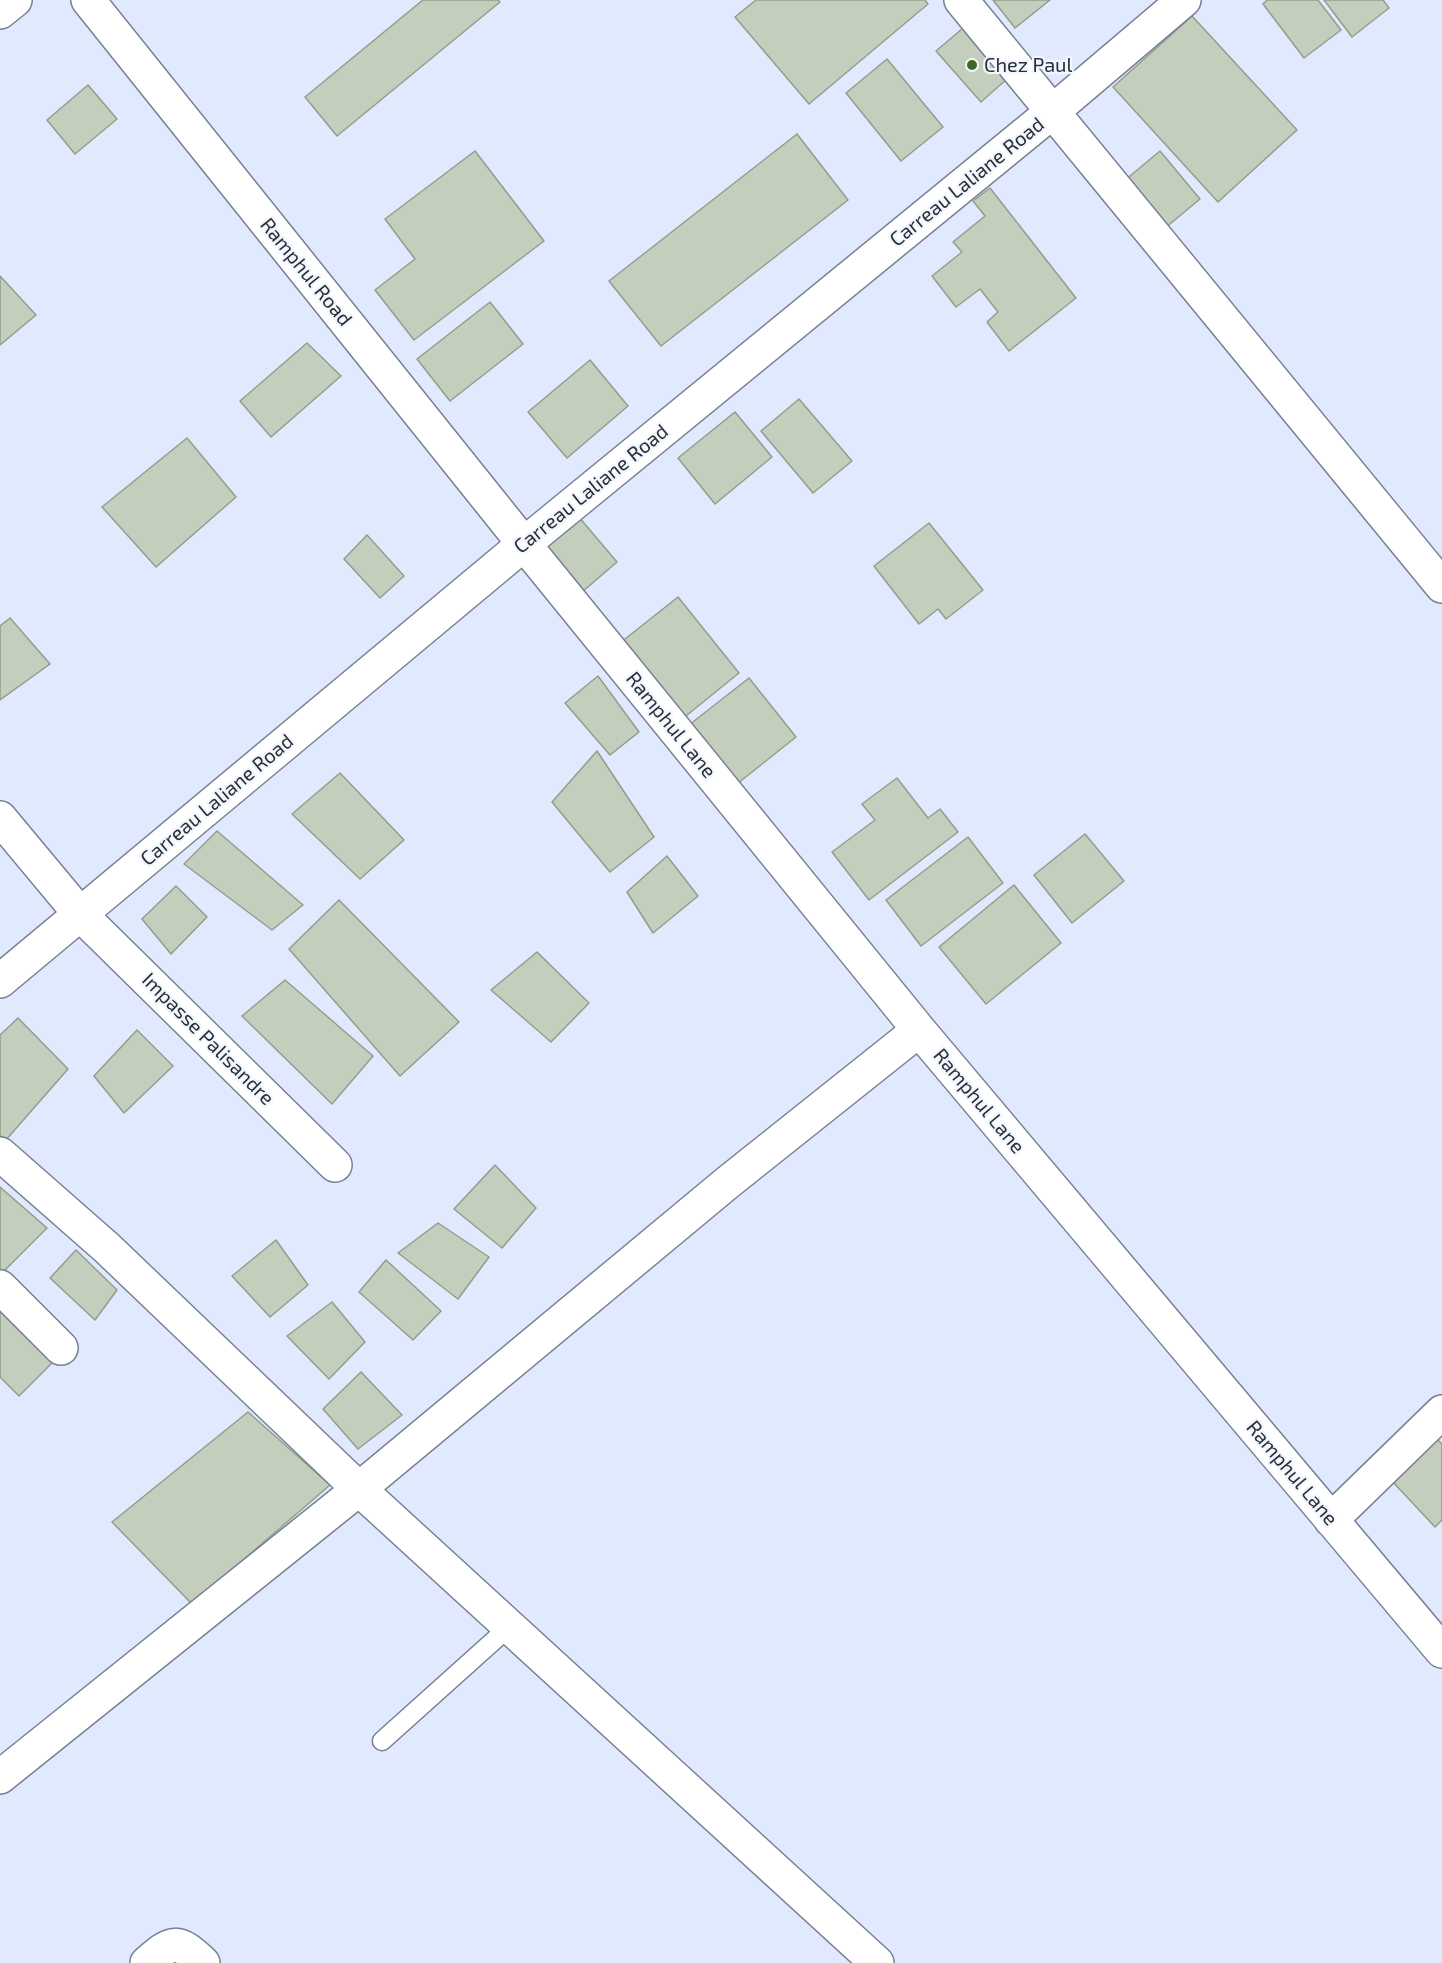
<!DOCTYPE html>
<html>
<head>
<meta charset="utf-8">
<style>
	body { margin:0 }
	canvas { display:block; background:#e0e9fd }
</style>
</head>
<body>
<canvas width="1442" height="1963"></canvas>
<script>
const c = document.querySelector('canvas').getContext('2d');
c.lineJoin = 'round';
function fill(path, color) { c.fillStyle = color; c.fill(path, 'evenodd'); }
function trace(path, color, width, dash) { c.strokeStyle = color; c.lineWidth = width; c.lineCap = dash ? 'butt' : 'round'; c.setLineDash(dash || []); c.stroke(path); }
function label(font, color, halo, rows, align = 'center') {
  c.font = font + ' "Exo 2",sans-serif'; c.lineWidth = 4.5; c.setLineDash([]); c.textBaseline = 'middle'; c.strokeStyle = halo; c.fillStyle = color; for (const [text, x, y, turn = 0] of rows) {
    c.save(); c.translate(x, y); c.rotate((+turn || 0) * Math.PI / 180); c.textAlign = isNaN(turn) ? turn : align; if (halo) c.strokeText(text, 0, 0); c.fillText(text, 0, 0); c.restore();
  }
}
const building = new Path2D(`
	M 423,0 L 498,0 L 500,2 L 337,136 L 305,97 Z
	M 756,0 L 925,0 L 928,4 L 809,104 L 735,17 Z
	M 993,0 L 1050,0 L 1015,28 Z
	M 1267,0 L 1318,0 L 1341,30 L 1304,58 L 1263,4 Z
	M 1324,0 L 1383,0 L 1389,8 L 1352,37 Z
	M 1192,16 L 1297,130 L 1218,202 L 1113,87 Z
	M 963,28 L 1008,78 L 981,102 L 936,51 Z
	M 887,59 L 943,127 L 901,161 L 846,93 Z
	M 88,85 L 117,119 L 75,154 L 47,120 Z
	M 797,134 L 848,200 L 661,346 L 609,281 Z
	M 475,151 L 544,241 L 414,340 L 375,290 L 415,259 L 385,219 Z
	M 1160,151 L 1200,199 L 1164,229 L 1124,181 Z
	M 990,188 L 1076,298 L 1009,351 L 987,322 L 998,312 L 980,289 L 956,307 L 932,276 L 962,252 L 953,242 L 985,216 L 973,201 Z
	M 0,276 L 36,315 L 0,345 Z
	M 490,302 L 523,344 L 450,401 L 417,359 Z
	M 307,343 L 341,376 L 271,437 L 240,401 Z
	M 590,360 L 628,406 L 567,458 L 528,412 Z
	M 799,399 L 852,461 L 813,493 L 761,431 Z
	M 735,412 L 772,457 L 715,504 L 678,458 Z
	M 187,438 L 236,497 L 156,567 L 102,507 Z
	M 578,516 L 617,562 L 582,592 L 542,546 Z
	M 929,523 L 983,590 L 946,619 L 938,609 L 919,624 L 874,566 Z
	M 367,535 L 404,576 L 380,598 L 344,559 Z
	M 678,597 L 739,673 L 681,720 L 620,643 Z
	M 10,618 L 50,664 L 0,700 L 0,626 Z
	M 598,676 L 639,732 L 610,755 L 565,703 Z
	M 749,678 L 796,737 L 737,784 L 689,725 Z
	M 597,751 L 654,837 L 610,872 L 552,802 Z
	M 340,773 L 404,840 L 360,879 L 292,814 Z
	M 897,778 L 928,818 L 940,809 L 958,832 L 869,900 L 832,852 L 875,820 L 862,804 Z
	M 217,831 L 303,905 L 272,930 L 184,864 Z
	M 1085,834 L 1124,881 L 1072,923 L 1034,875 Z
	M 968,837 L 1003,883 L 921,946 L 886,900 Z
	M 667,856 L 698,896 L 653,933 L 627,892 Z
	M 1014,885 L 1061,943 L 986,1004 L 939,947 Z
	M 176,886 L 207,917 L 171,954 L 142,919 Z
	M 339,900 L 459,1022 L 400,1076 L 289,949 Z
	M 537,952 L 589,1003 L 551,1042 L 491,990 Z
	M 285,980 L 373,1056 L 332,1104 L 242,1016 Z
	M 18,1018 L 68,1069 L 5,1141 L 0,1135 L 0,1035 Z
	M 137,1030 L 173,1066 L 124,1113 L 94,1076 Z
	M 495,1165 L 536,1208 L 502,1248 L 454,1209 Z
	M 0,1187 L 47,1228 L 2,1273 L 0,1271 Z
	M 438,1223 L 489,1257 L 458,1299 L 398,1253 Z
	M 276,1240 L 308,1285 L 270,1317 L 232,1276 Z
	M 76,1250 L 117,1290 L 95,1320 L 50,1278 Z
	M 386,1260 L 441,1311 L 413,1340 L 359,1292 Z
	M 332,1302 L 365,1342 L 329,1379 L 287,1336 Z
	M 0,1310 L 54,1361 L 19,1396 L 0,1377 Z
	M 361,1372 L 402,1415 L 358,1449 L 323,1409 Z
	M 248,1412 L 330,1485 L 192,1604 L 112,1522 Z
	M 1435,1437 L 1442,1444 L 1442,1520 L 1435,1527 L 1391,1480 Z`);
const lane = new Path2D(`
	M 382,1741 L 509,1627`);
const street = new Path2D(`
	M 88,0 L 524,544 L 919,1030 L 1442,1651
	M 961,0 L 1442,586
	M 0,12 L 15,0
	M 0,818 L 80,914 L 335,1165
	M 0,981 L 524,544 L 1052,112 L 1184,0
	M 0,1154 L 107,1248 L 359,1489 L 877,1963
	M 0,1287 L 61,1348
	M 1331,1520 L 1442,1412
	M 0,1777 L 359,1489 L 727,1183 L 919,1030
	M 147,1963 C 173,1940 177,1939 203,1963`);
const markers = [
	[972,65,6,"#406823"]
];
const poiNames = [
	["Chez Paul",984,65]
];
const streetNames = [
	["Carreau Laliane Road",967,182,-39],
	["Ramphul Road",306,272,51],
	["Carreau Laliane Road",591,489,-39],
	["Ramphul Lane",671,725,51],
	["Carreau Laliane Road",217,800,-40],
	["Impasse Palisandre",208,1039,45],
	["Ramphul Lane",979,1101,50],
	["Ramphul Lane",1292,1473,50]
];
fill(building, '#c3cfbc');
trace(building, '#929e8c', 1.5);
trace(lane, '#788092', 21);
trace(street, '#788092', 36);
trace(lane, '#fff', 18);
trace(street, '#fff', 33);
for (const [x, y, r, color] of markers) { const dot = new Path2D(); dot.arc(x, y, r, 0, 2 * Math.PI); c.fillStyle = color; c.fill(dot); trace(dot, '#f2f6fe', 2); }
label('20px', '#2b2f36', '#f2f6fe', poiNames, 'left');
label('20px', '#2b2f36', '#f2f6fe', streetNames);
</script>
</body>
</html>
